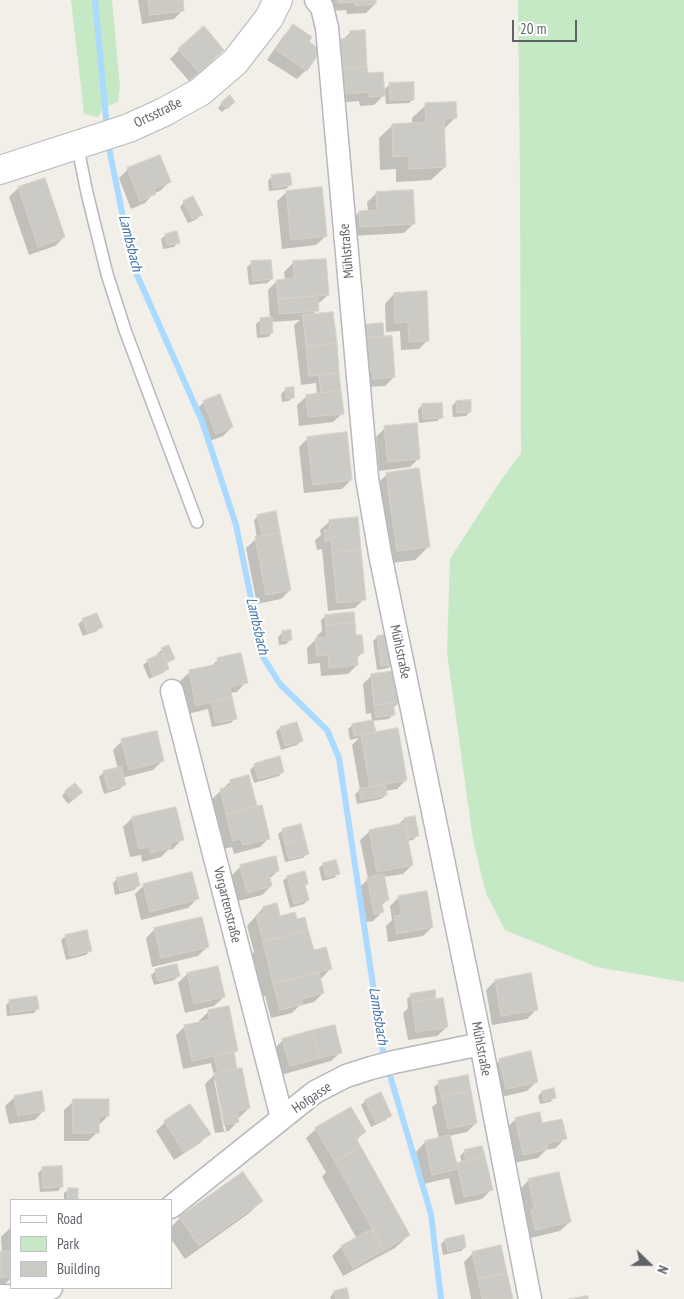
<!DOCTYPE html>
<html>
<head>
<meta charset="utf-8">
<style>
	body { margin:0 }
	#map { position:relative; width:684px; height:1299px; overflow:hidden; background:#f1efe8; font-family:"PT Sans Narrow",sans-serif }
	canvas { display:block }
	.legend { position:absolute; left:10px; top:1199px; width:162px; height:90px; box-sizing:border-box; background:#fff; border:1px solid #bfc1c3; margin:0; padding:6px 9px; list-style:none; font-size:15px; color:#5f6368 }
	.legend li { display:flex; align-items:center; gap:10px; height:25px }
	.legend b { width:25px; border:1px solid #bfc1c3 }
	.north { position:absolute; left:624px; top:1239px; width:50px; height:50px; -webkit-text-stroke:4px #fff; paint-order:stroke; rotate:112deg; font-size:14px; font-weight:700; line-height:20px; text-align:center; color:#5f6368 }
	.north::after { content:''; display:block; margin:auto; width:18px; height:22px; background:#5f6368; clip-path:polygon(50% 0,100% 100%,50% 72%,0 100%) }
	.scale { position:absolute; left:512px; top:20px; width:65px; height:22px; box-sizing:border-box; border:2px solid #5f6368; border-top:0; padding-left:6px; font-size:15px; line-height:18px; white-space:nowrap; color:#5f6368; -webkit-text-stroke:4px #fff; paint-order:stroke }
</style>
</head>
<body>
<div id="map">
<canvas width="684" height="1299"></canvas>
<ul class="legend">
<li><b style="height:6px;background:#fff"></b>Road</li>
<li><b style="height:14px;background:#c5e8c5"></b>Park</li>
<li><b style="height:14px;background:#cccac5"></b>Building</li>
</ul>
<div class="north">N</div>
<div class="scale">20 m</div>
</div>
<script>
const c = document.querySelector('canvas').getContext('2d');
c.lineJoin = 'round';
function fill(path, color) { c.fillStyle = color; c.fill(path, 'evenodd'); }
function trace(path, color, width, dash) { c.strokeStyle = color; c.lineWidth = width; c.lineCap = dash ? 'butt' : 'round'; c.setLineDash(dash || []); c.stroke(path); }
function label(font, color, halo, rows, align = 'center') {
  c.font = font + ' "PT Sans Narrow",sans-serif'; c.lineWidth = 4.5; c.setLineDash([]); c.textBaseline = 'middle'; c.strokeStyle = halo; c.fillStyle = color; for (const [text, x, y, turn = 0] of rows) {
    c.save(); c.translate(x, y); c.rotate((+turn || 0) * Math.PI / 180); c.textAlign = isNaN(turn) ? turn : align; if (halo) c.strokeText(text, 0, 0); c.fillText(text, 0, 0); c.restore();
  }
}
const green = new Path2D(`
	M 71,0 L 112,0 L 120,87 L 118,102 L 104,107 L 98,117 L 84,114 Z
	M 518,0 L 684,0 L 684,982 L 597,967 L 505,930 L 486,893 L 473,840 L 447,653 L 450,559 L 499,483 L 521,453 L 520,179 Z`);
const shadow = new Path2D(`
	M 138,0 L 181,0 L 183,10 L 174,19 L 142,24 Z
	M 329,0 L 375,0 L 375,4 L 366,13 L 347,14 L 346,10 L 329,11 Z
	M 293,26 L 307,42 L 306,70 L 297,79 L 267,60 L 284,35 Z
	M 350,33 L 367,75 L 383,91 L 390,84 L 413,99 L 409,103 L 386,104 L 385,94 L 374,105 L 360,106 L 359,101 L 336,103 L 332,49 Z
	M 179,50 L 214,59 L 189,81 L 170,59 Z
	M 222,103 L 229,106 L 222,112 L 218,108 Z
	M 426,105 L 455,118 L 443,130 L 445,167 L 431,180 L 396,182 L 396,169 L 380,170 L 379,138 L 393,125 L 412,124 L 412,118 Z
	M 128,169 L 169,182 L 160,191 L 154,193 L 145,203 L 131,209 L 119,178 Z
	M 272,176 L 290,185 L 286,189 L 269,191 L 268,181 Z
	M 45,179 L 64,237 L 55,246 L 29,255 L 9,197 L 18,188 Z
	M 287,192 L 326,236 L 316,245 L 282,249 L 277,201 Z
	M 377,193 L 413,224 L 404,233 L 351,236 L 350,221 L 359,212 L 368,211 L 367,202 Z
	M 184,202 L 201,214 L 197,219 L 188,223 L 180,207 Z
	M 166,235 L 178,242 L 174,247 L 163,249 L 161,239 Z
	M 252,263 L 272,279 L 267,283 L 249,285 L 247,267 Z
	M 293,263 L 328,295 L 318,304 L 317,310 L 312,315 L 332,313 L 343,413 L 333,422 L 299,426 L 297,405 L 307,396 L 317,395 L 316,383 L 301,385 L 294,325 L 300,320 L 271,322 L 272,333 L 268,337 L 257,338 L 256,324 L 261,320 L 270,319 L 268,290 L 277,281 L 285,280 L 284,272 Z
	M 394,294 L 428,340 L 419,349 L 401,350 L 400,331 L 386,332 L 385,304 Z
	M 383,338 L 394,377 L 385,386 L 365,387 L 364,378 Z
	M 286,389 L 293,397 L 289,401 L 282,402 L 281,394 Z
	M 204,402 L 232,427 L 223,436 L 207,442 L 195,411 Z
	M 456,402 L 470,412 L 466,416 L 453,417 L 452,406 Z
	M 422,405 L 442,417 L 437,421 L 419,423 L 418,410 Z
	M 385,428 L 419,458 L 410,467 L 379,471 L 376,437 Z
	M 308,438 L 351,480 L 342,489 L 304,493 L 299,447 Z
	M 387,474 L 429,546 L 415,560 L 384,564 L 373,488 Z
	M 258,516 L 290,590 L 281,599 L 257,604 L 246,548 L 257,538 L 254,520 Z
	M 330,521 L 364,599 L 355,608 L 328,611 L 322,549 L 317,550 L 315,540 L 321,535 L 320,530 Z
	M 326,616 L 355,637 L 363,652 L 357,658 L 357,665 L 348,674 L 321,676 L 320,663 L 308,664 L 307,648 L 316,639 L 318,639 L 317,636 L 322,631 L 321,620 Z
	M 83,620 L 101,627 L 97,631 L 83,636 L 78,624 Z
	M 290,632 L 291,639 L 286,644 L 279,645 L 278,637 L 282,633 Z
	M 377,637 L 393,664 L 388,668 L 377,670 L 373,641 Z
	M 162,650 L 173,659 L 166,664 L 168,669 L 163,673 L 149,679 L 143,665 L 148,661 L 158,657 L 157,654 Z
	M 218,660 L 246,682 L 237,692 L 230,693 L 235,718 L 231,723 L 212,727 L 208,709 L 188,714 L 180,681 L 190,672 L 210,667 Z
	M 372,675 L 399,702 L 393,708 L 393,714 L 389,719 L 372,721 L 375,734 L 406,780 L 397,789 L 385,791 L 386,795 L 381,799 L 357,804 L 355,794 L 360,790 L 352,745 L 359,738 L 350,740 L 348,729 L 353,725 L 372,722 L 371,713 L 366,714 L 363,684 Z
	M 280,728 L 301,741 L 297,745 L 281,750 L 276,732 Z
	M 122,741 L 162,761 L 153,770 L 122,778 L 124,785 L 120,789 L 104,794 L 99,777 L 104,772 L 118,769 L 113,750 Z
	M 255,765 L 283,771 L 279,776 L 254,783 L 250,770 Z
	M 248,777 L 256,808 L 269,838 L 260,847 L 234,854 L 232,847 L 224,849 L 212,799 L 231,781 Z
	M 66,791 L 77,797 L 68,804 L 62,796 Z
	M 176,808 L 182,839 L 173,849 L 168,850 L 161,857 L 142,862 L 141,855 L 130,857 L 123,827 L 132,818 Z
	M 404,819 L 418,835 L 413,840 L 407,841 L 412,865 L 403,874 L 383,877 L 388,899 L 381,906 L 382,912 L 373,921 L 366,922 L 359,888 L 368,879 L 360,840 L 370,831 L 401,825 L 400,823 Z
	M 283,830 L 307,854 L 303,858 L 285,862 L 278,834 Z
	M 323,864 L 338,874 L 334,878 L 322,881 L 319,868 Z
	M 241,866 L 278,871 L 269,879 L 271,886 L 262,895 L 238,901 L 232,875 Z
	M 287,877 L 307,884 L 304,886 L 308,900 L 304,904 L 290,908 L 283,881 Z
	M 117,879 L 139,885 L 134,890 L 115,895 L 113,883 Z
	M 144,885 L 197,899 L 188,908 L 141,920 L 135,894 Z
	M 399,897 L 432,927 L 423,936 L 388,942 L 386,926 L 392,920 L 390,906 Z
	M 276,905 L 280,917 L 296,921 L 313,952 L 330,969 L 320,980 L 323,993 L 314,1002 L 299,1006 L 292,1013 L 271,1018 L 265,996 L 260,997 L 250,956 L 254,952 L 247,926 L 263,908 Z
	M 155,929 L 207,947 L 198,956 L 152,967 L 146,938 Z
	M 66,936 L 91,950 L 86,955 L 66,960 L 61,940 Z
	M 156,971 L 179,976 L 174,980 L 154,985 L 151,975 Z
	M 187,974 L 224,997 L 214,1006 L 185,1013 L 178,983 Z
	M 495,981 L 537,1009 L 527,1019 L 492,1025 L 486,990 Z
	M 411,995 L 435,998 L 447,1027 L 437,1036 L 408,1040 L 403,1013 L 408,1008 L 407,999 Z
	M 10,1001 L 38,1008 L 34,1013 L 7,1016 L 6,1005 Z
	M 228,1008 L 236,1051 L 233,1054 L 236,1070 L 249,1108 L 240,1117 L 237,1117 L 238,1121 L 229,1131 L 215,1133 L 205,1084 L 214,1075 L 211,1063 L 183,1069 L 176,1035 L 185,1026 L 200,1023 L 199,1021 L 208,1012 ZM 214,1080 L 216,1080 L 226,1131 L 224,1131 Z
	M 283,1040 L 341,1052 L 331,1061 L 281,1075 L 274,1049 Z
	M 500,1060 L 536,1082 L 527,1091 L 497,1098 L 491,1069 Z
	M 439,1083 L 476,1123 L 467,1132 L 449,1136 L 456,1164 L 462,1163 L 460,1156 L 464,1152 L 482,1148 L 491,1190 L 482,1199 L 455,1205 L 449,1178 L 423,1184 L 416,1152 L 425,1142 L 439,1139 L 432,1107 L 437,1103 L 434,1087 Z
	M 553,1090 L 555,1097 L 550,1102 L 540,1104 L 538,1096 L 542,1092 Z
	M 380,1094 L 390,1115 L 386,1120 L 371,1127 L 361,1105 L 365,1101 Z
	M 15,1097 L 44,1110 L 35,1120 L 9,1124 L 5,1106 Z
	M 74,1101 L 108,1116 L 99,1125 L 98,1132 L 88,1141 L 64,1141 L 64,1110 Z
	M 190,1106 L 209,1134 L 200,1143 L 174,1160 L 156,1131 L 165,1122 Z
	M 516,1119 L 541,1124 L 565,1138 L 556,1148 L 546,1150 L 538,1158 L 514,1163 L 506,1128 Z
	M 316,1129 L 364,1132 L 356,1141 L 409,1235 L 395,1248 L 343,1276 L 332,1256 L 341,1247 L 357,1239 L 322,1177 L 326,1172 L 306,1138 Z
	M 43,1168 L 62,1186 L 58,1191 L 40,1192 L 38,1173 Z
	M 243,1174 L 262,1201 L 248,1214 L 185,1259 L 171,1239 L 171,1227 L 180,1218 Z
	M 529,1180 L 570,1222 L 560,1231 L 526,1239 L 522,1221 L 526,1217 L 520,1189 Z
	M 69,1189 L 77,1189 L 76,1200 L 64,1200 L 64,1193 Z
	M 11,1227 L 11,1278 L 3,1286 L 0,1286 L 0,1253 L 2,1253 L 1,1237 Z
	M 463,1236 L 465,1247 L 461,1251 L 443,1255 L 441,1244 L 445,1240 Z
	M 473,1253 L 511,1299 L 471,1299 L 464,1262 Z
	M 334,1292 L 348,1299 L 331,1299 L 330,1297 Z`);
const stream = new Path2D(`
	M 95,0 L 107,128
	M 108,141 L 110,153 L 133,266 L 202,421 L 236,525 L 263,657 L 280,684 L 327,730 L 339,758 L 383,1052 L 431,1214 L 441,1299`);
const building = new Path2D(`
	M 148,0 L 183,0 L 184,11 L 150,15 Z
	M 338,0 L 376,0 L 376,4 L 355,6 L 355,2 L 338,3 Z
	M 293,24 L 312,37 L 309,42 L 321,50 L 307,71 L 276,50 Z
	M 204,26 L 224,50 L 199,73 L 178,49 Z
	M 365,30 L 367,67 L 343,69 L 341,39 L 350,38 L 350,31 Z
	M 367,67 L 368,73 L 383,72 L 385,96 L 369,97 L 368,92 L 345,94 L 343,69 Z
	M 414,82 L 414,100 L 390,100 L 389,83 Z
	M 230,95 L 235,102 L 227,109 L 221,103 Z
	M 456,102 L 457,118 L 444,119 L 446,167 L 409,169 L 409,156 L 393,157 L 392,124 L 426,122 L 425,103 Z
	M 160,155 L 171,182 L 154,189 L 156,194 L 140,201 L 127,168 Z
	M 290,173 L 292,185 L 273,188 L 271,175 Z
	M 45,178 L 65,237 L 38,247 L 18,187 Z
	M 322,187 L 327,236 L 291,240 L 286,191 Z
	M 413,190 L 415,224 L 360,227 L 359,211 L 377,210 L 376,192 Z
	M 193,196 L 203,215 L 192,219 L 183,201 Z
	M 177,231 L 180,243 L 167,245 L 165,234 Z
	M 326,259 L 329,295 L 278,299 L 276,280 L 294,278 L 293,261 Z
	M 271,260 L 273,279 L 253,281 L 251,261 Z
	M 427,291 L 429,341 L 409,342 L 408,322 L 395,323 L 394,293 Z
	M 318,296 L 319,311 L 279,314 L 278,299 Z
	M 333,312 L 337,343 L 306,347 L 303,315 Z
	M 272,317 L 273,333 L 261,334 L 260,318 Z
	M 383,323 L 384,337 L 362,338 L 361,325 Z
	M 392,336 L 395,377 L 373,379 L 372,370 L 365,371 L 362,338 Z
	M 337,343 L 339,373 L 309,376 L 306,347 Z
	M 339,373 L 341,391 L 321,393 L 319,375 Z
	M 294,387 L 294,398 L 286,398 L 285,388 Z
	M 341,391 L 344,414 L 308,417 L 306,395 Z
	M 220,394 L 233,427 L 216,434 L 203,401 Z
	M 471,400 L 471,412 L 457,413 L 456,401 Z
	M 442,403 L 443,418 L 423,419 L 422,404 Z
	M 417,423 L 420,459 L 388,462 L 384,426 Z
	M 347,432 L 352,480 L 313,485 L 307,437 Z
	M 419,468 L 430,547 L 397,551 L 386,473 Z
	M 276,511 L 280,533 L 262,536 L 257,515 Z
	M 358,517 L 361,550 L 332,553 L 331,541 L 325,541 L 324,530 L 330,530 L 329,520 Z
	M 280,533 L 291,590 L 266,595 L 255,537 Z
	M 361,550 L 366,600 L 337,603 L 332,553 Z
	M 354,612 L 355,623 L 326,625 L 325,615 Z
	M 97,613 L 103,627 L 88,633 L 82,619 Z
	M 355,623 L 356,635 L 362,635 L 364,653 L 357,653 L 358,665 L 329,668 L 328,655 L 317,656 L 315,638 L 327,637 L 326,625 Z
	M 291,630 L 292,640 L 283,641 L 282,631 Z
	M 390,634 L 394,664 L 381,666 L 377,636 Z
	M 169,645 L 175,659 L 166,663 L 161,648 Z
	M 163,653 L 169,669 L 153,676 L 147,660 Z
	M 241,653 L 248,683 L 230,687 L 232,697 L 196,706 L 189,670 L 218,664 L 217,658 Z
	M 397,671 L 400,703 L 374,705 L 371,674 Z
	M 232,697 L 237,719 L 216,723 L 211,702 Z
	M 393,703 L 395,715 L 376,717 L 374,705 Z
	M 373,720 L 376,732 L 354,736 L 352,724 Z
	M 297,722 L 303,741 L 285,746 L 280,727 Z
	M 398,728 L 407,780 L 370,787 L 361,735 Z
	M 157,731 L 164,761 L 129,770 L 121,739 Z
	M 280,756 L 284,772 L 258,779 L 254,764 Z
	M 121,767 L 126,785 L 108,790 L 103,771 Z
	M 249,775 L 257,806 L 226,814 L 220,789 L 231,786 L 230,780 Z
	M 75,783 L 83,792 L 73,800 L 65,791 Z
	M 385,784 L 387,795 L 361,800 L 359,789 Z
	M 262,805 L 270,839 L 243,845 L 241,839 L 233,841 L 226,814 Z
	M 176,807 L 184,840 L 170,843 L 171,848 L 151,853 L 149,847 L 139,849 L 132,817 Z
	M 415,816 L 419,836 L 408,838 L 404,818 Z
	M 405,823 L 413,865 L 377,872 L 369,830 Z
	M 301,824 L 305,839 L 285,844 L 282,829 Z
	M 305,839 L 309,854 L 289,859 L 285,844 Z
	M 276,856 L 279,871 L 269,874 L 272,886 L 247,893 L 240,865 Z
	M 336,860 L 340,874 L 326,877 L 323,863 Z
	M 305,871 L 308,884 L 305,885 L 309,900 L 294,904 L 287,876 Z
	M 192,872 L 199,899 L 150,912 L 143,884 Z
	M 137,873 L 140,886 L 120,891 L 116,878 Z
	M 384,874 L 389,900 L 381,901 L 384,912 L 374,914 L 367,878 Z
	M 427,891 L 433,927 L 397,934 L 394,916 L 402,915 L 398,896 Z
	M 277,903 L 280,916 L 295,912 L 297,919 L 305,917 L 308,930 L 263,942 L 256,915 L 264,913 L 263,907 Z
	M 202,917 L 209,947 L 161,958 L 154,928 Z
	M 87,930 L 92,951 L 70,956 L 65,935 Z
	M 308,930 L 314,950 L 326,947 L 332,969 L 273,984 L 263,942 Z
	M 177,964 L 180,976 L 158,981 L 155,969 Z
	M 218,966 L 225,997 L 194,1004 L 187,973 Z
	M 319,972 L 324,993 L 301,999 L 303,1004 L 280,1010 L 273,984 Z
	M 531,973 L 538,1010 L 501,1016 L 495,980 Z
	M 435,990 L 436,999 L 412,1002 L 410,994 Z
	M 37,996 L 39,1009 L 11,1013 L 9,1000 Z
	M 443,998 L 448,1027 L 416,1032 L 412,1002 Z
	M 229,1006 L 238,1051 L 192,1061 L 184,1025 L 210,1020 L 208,1010 Z
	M 335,1025 L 342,1053 L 320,1058 L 313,1030 Z
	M 313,1030 L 320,1058 L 290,1066 L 282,1039 Z
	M 531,1051 L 538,1082 L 506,1089 L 499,1059 Z
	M 234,1052 L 237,1069 L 218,1072 L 214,1056 Z
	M 242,1068 L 250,1108 L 237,1111 L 239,1122 L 224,1125 L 214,1073 Z
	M 468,1075 L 471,1091 L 441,1097 L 438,1081 Z
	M 554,1088 L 556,1098 L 544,1101 L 542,1091 Z
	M 42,1091 L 45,1111 L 18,1116 L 14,1096 Z
	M 471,1091 L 477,1123 L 448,1129 L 441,1097 Z
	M 381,1092 L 392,1116 L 376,1123 L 365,1100 Z
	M 73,1099 L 109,1099 L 109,1116 L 99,1116 L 99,1133 L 73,1133 Z
	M 190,1104 L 211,1134 L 184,1152 L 164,1121 Z
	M 351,1107 L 366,1132 L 356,1138 L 361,1147 L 335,1162 L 315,1128 Z
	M 540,1112 L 542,1123 L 562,1119 L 567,1139 L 547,1143 L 548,1149 L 523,1155 L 515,1118 Z
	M 450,1135 L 458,1169 L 432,1175 L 425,1141 Z
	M 482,1146 L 485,1156 L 466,1161 L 464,1150 Z
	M 361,1147 L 410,1235 L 384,1250 L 335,1162 Z
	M 485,1156 L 493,1190 L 464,1197 L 457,1163 Z
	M 62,1166 L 63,1187 L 43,1188 L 42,1167 Z
	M 243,1172 L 263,1201 L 199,1246 L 179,1217 Z
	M 559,1172 L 571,1222 L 535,1230 L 531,1210 L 535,1209 L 528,1179 Z
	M 68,1188 L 78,1188 L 78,1200 L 68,1200 Z
	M 372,1229 L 384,1250 L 353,1268 L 341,1246 Z
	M 464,1235 L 466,1247 L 448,1252 L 445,1239 Z
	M 501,1245 L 507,1273 L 478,1279 L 472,1252 Z
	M 11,1251 L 11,1277 L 0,1278 L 0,1252 Z
	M 507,1273 L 513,1299 L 482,1299 L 478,1279 Z
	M 347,1288 L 349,1299 L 336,1299 L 334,1291 Z
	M 588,1296 L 588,1299 L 569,1299 Z`);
const service = new Path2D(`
	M 77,144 L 87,193 L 107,274 L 125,330 L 197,522`);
const minor = new Path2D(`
	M 316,0 L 322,7 L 327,28 L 367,478 L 380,554 L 481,1044 L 530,1299
	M 172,691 L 282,1118
	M 171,1207 L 315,1092 L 346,1076 L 371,1068 L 394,1062 L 481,1044
	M 0,1296 C 18,1297 34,1294 51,1288`);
const tertiary = new Path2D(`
	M 0,170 L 129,128 L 164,112 L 200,92 L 235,62 L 269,18 L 278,0`);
const streetNames = [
	["Ortsstraße",158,113,-26],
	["Mühlstraße",347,251,-95],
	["Mühlstraße",400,652,78],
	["Vorgartenstraße",227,905,76],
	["Mühlstraße",481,1049,79],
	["Hofgasse",312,1098,-34]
];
const waterNames = [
	["Lambsbach",130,243,76],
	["Lambsbach",257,626,77],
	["Lambsbach",378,1016,81]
];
fill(green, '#c5e8c5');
fill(shadow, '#0003');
trace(stream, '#aadaff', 6);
fill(building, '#cccac5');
trace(building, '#d6d1c6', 1);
trace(service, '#b5b8bc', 14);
trace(minor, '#b5b8bc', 25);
trace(tertiary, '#b5b8bc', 30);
trace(service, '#fff', 11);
trace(minor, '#fff', 22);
trace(tertiary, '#fff', 28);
label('14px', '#5f6368', '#fff', streetNames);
label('italic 15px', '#4174aa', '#fff', waterNames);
</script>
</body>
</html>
